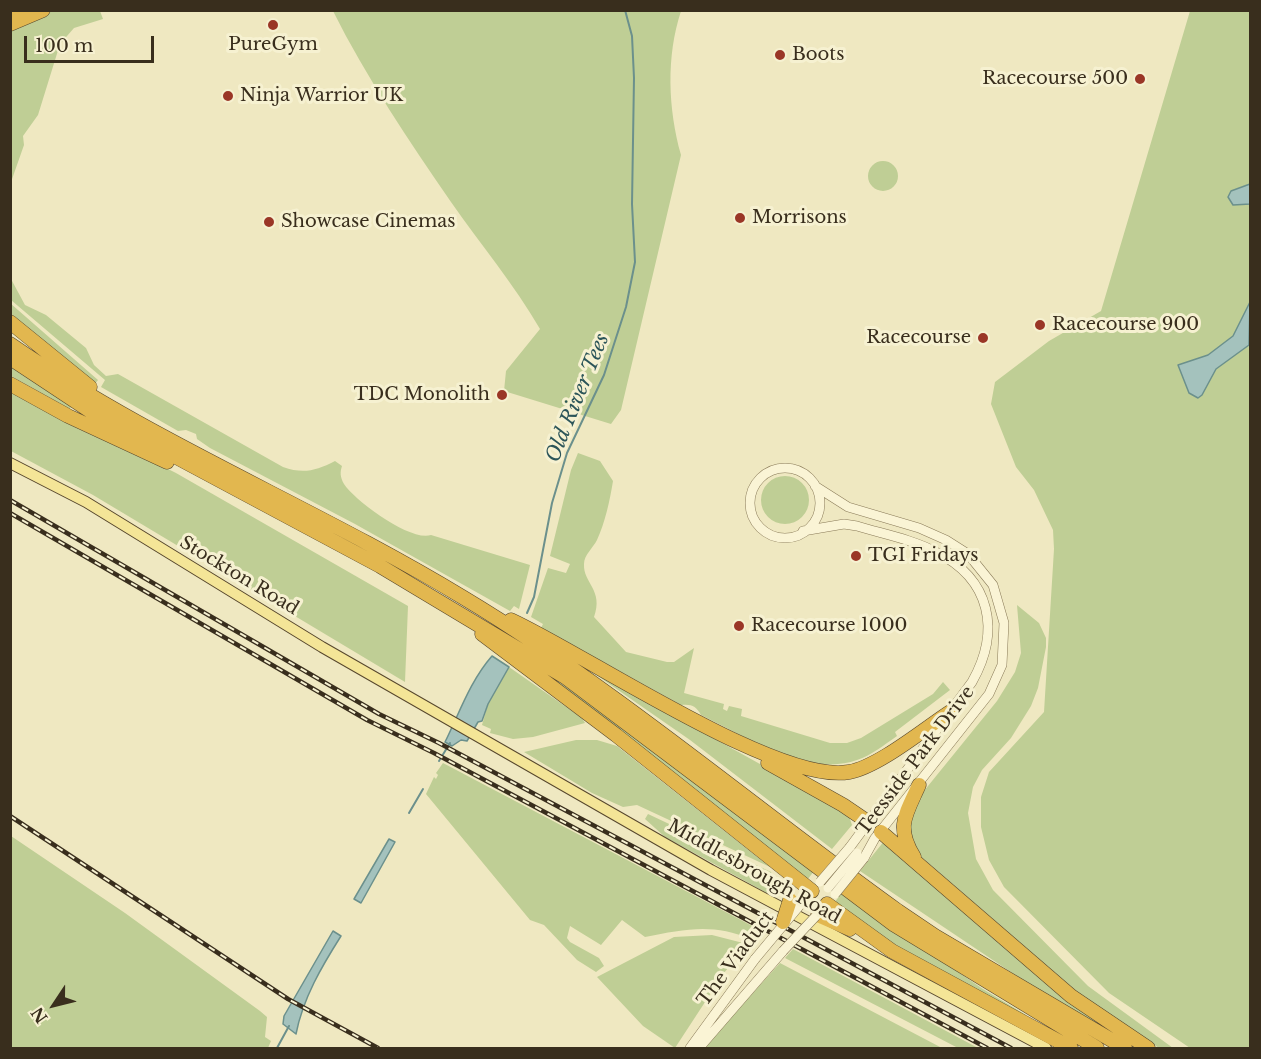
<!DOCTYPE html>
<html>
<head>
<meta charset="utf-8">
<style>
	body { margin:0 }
	#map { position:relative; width:1261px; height:1059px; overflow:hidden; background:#efe8c1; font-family:"Libre Baskerville",serif }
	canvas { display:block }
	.frame { position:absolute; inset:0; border:12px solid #392e1d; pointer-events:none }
	.north { position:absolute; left:24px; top:975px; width:60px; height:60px; -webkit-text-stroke:4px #f6f1d1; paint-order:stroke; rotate:235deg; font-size:16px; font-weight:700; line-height:24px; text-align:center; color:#392e1d }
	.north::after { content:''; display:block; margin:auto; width:21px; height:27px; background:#392e1d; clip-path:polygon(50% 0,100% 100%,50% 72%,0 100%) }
	.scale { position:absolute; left:24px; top:36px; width:130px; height:27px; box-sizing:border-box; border:3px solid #392e1d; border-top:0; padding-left:8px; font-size:18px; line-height:21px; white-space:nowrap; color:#392e1d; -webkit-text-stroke:4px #f6f1d1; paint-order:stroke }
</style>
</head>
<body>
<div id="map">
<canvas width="1261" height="1059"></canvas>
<div class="frame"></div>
<div class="north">N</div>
<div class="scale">100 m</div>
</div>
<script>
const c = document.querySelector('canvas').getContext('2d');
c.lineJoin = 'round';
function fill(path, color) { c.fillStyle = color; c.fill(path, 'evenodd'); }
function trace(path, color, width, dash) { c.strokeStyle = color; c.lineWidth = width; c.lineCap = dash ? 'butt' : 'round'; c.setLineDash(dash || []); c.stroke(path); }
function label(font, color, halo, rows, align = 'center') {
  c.font = font + ' "Libre Baskerville",serif'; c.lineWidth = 6; c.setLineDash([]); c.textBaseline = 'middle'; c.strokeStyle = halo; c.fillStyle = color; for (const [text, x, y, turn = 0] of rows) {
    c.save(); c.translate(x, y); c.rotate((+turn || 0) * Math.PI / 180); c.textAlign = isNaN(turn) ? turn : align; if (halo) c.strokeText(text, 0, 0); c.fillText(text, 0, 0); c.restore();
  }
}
const green = new Path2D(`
	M 47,11 L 100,11 L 103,19 L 74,28 L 60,44 L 38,115 L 23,136 L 24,145 L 11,182 L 11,26 Z
	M 333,11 L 681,11 C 666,57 668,108 681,155 L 621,410 L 611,424 L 504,391 L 506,371 L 540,329 C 514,284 481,245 451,202 C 409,141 366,77 333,11 Z
	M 1190,11 L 1250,11 L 1250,1048 L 1190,1048 L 1109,993 L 1004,887 L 989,860 L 981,827 L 981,797 L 989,772 L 1044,712 L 1054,549 L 1053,530 L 1034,490 L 1016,467 L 991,404 L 995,382 L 1049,341 L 1101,311 Z
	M868 176a15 15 0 1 1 30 0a15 15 0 1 1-30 0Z
	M 11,279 L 25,305 L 46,315 L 86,348 L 94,365 L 106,376 L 118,374 L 283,467 C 303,474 316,471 335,461 L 342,466 C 340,472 340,477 344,484 C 355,501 411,542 431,535 L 530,565 L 519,609 L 514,606 L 510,611 L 355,524 L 210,448 L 197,439 L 196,434 L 186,430 L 178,431 L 101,387 L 105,380 L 11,300 Z
	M 10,303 L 98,380 L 95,384 L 11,315 Z
	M 10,363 L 72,404 L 70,409 L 11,376 Z
	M 10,390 L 176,473 L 408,606 L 405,682 L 93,495 L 11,451 Z
	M 578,453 L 600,461 L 613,481 C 610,500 605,523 597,540 C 593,548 584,555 584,564 C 583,583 604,590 594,617 L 626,652 L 667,662 L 674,662 L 694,648 L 684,693 L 724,704 L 723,709 L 727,711 L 729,706 L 742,709 L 741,716 L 830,743 L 847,743 L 861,738 L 933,694 L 943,682 L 950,690 L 895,732 L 897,736 C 884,745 872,755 857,760 C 808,778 745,736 701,715 C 696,706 692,704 681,705 L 541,628 L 543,624 L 531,617 L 548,568 L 566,573 L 570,564 L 550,556 L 571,470 Z
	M761 500a24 24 0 1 1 48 0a24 24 0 1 1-48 0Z
	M 1017,605 L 1039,623 L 1046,638 L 1046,647 L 1038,688 L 1031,706 L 1011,738 L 982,770 L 973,787 L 968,813 L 976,859 L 993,890 L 1088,986 L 1173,1048 L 1159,1048 L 1086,1000 L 919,855 L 907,830 L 915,802 L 997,701 L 1015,672 L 1021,653 Z
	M 582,665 L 848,813 L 852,825 L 832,849 L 690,740 Z
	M 509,667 L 582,718 L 585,723 L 533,737 L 513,739 L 490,733 L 491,729 L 482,725 L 488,704 Z
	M 543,671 L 633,733 L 814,871 L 808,879 L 541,673 Z
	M 576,740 L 597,740 L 617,746 L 770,867 L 637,805 L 623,807 L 592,793 L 524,752 Z
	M 443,763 L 758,929 L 751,939 C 713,923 685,929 645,937 L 622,920 L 601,945 L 570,926 L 567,938 L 570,942 L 599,958 L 604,966 L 596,972 L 577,960 L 544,925 L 530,920 L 426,794 L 434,777 L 436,779 L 438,775 L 436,773 Z
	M 648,814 L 771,872 L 777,887 L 776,898 L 665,837 L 645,819 Z
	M 11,836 L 125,913 L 260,1011 L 267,1017 L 265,1037 L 271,1041 L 268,1048 L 11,1048 Z
	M 885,840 L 1117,1034 L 1116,1036 L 1042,993 L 860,871 Z
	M 842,893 L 983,989 L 1026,1015 L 1025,1017 L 894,944 L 833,904 Z
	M 712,935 L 747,944 L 724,973 L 675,1048 L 643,1026 L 597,977 L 674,937 Z
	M 793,949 L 978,1048 L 958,1048 L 785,958 Z
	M 780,963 L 942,1048 L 703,1048 Z`);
const water = new Path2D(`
	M 1250,184 L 1250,204 L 1233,205 L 1228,197 L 1231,191 Z
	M 1250,302 L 1249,345 L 1216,369 L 1202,395 L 1198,398 L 1189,393 L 1178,365 L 1208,355 L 1233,336 Z
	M 492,656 L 509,667 L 488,704 L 482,721 L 478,722 L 467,741 L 461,740 L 452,746 L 445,742 C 459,714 470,681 492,656 Z
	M 389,839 L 395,842 L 361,903 L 354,899 Z
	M 333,931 L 341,936 C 322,966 303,998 296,1034 L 283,1024 L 284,1016 Z`);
const stream = new Path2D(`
	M 527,613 L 534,597 L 552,503 L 567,453 L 604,375 L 626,307 L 635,262 L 632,204 L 634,78 L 632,36 L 625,10
	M 439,761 L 450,743
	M 409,813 L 423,789
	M 277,1048 L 289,1026`);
const minor = new Path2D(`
	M750 503a35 35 0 1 1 70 0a35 35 0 1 1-70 0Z
	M 815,486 L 848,507 L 919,528 L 946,540 L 968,554 L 993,585 L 1004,623 L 1002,665 L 989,694 L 875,838 L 864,858
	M 803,531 L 844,524 L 857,526 C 883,534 911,539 936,552 C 991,579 1001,631 972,682 L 850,847
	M 690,1048 L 755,959
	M 699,1048 L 783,951`);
const major = new Path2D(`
	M 10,463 L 86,502 L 322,647 L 711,870 L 1046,1048`);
const highway = new Path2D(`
	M 10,13 L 17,10
	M 10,24 L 43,10
	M 10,322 L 90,387
	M 10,344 C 153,443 316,508 464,598 C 617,690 753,807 898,911 L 935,936 L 1125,1048
	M 10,358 L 90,411 L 380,566 L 565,677 L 893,924 L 1097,1048
	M 10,384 L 68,416 L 167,462
	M 511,620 C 585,654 778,785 849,772 C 878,767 924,729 950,712
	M 482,634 L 616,735 L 812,891
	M 768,763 L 843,805 L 868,822
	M 881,832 L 1071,996 L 1148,1048
	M 914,857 C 895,827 906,814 919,785
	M 827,904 L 892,951 L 1071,1048
	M 818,915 L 850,929`);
const rail = new Path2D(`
	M 10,500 L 379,714 L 439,743 L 1011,1048
	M 10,513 L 367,720 L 434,753 L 987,1048
	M 10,816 L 288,999 L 378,1048`);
const minorBridge = new Path2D(`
	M 820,882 L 850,847
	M 828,888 L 857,853
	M 835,894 L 864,858
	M 783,951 L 816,916
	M 755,959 L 800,905`);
const highwayBridge = new Path2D(`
	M 783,922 L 790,900`);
const markers = [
	[273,25,6,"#9a3626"],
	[780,55,6,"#9a3626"],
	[1140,79,6,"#9a3626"],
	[228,96,6,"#9a3626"],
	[740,218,6,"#9a3626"],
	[269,222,6,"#9a3626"],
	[1040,325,6,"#9a3626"],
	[983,338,6,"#9a3626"],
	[502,395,6,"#9a3626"],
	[856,556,6,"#9a3626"],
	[739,626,6,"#9a3626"]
];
const poiNames = [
	["PureGym",273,45,"center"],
	["Boots",792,55],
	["Racecourse 500",1128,79,"right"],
	["Ninja Warrior UK",240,96],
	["Morrisons",752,218],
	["Showcase Cinemas",281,222],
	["Racecourse 900",1052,325],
	["Racecourse",971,338,"right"],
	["TDC Monolith",490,395,"right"],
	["TGI Fridays",868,556],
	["Racecourse 1000",751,626]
];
const streetNames = [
	["Stockton Road",239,576,31],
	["Teesside Park Drive",916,761,-53],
	["Middlesbrough Road",754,872,29],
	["The Viaduct",736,959,-53]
];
const waterNames = [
	["Old River Tees",578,398,-68]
];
fill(green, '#bfce95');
fill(water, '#a4c2bd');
trace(water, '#6b908c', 1.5);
trace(stream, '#6b908c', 2);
trace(minor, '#897a58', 10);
trace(major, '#57472d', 12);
trace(highway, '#57472d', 15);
trace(minor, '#faf4d5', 9);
trace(major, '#f4e597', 10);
trace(highway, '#e2b74f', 14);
trace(rail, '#392e1d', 4.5);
trace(rail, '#f6f1d1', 2, [7]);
trace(minorBridge, '#897a58', 10, []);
trace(highwayBridge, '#57472d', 15, []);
trace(minorBridge, '#faf4d5', 9);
trace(highwayBridge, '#e2b74f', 14);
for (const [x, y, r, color] of markers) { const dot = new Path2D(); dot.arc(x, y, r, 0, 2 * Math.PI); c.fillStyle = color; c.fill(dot); trace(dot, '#f6f1d1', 2); }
label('18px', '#392e1d', '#f6f1d1', poiNames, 'left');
label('18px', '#392e1d', '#f6f1d1', streetNames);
label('italic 20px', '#2c5559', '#f6f1d1', waterNames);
</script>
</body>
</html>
